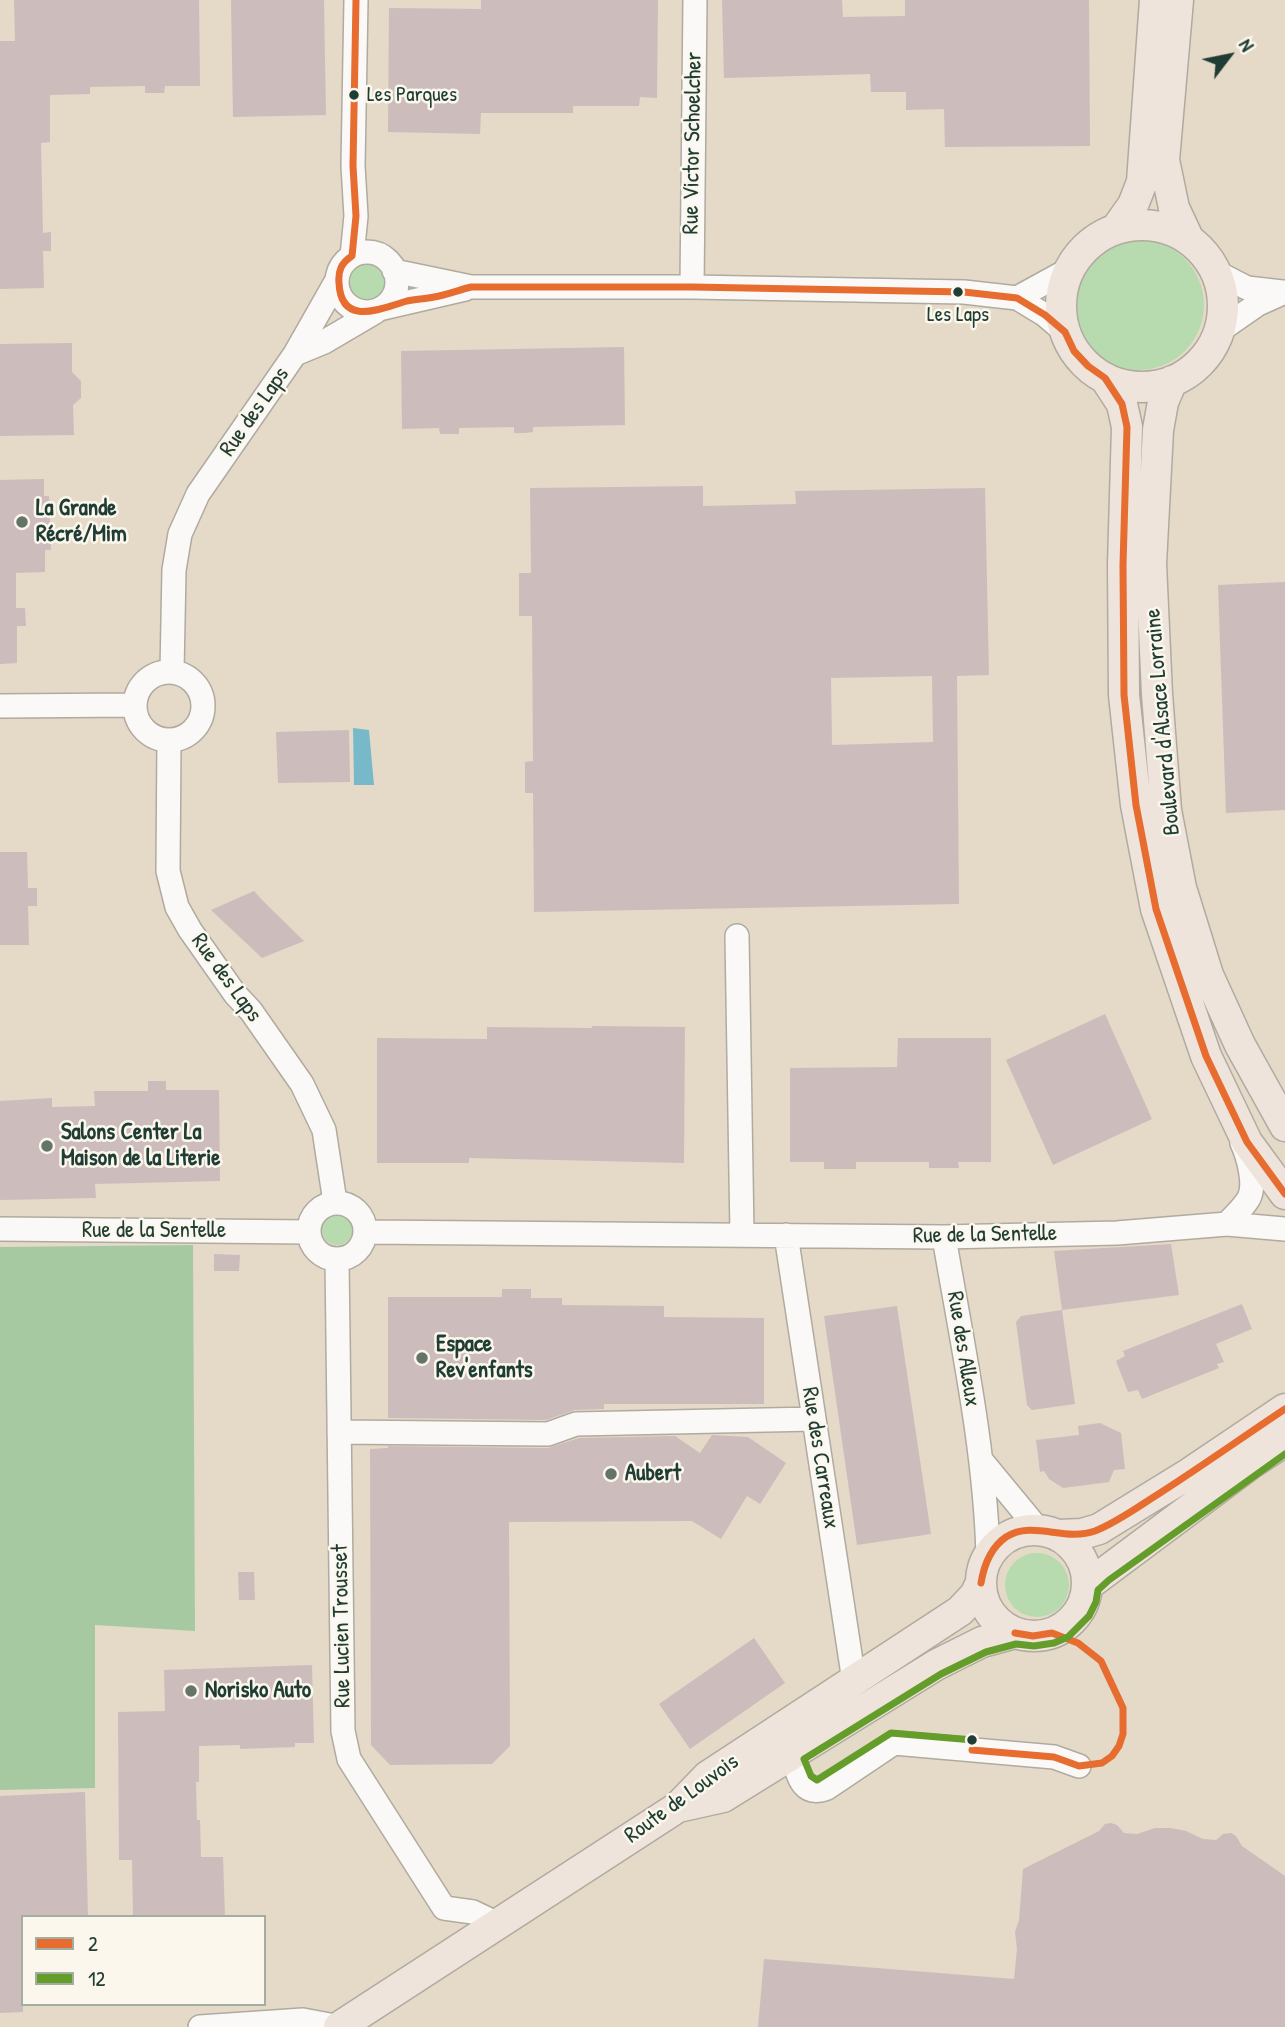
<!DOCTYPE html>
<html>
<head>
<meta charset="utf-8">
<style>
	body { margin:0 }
	#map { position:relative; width:1285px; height:2027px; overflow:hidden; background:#e5d9c8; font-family:"Patrick Hand",sans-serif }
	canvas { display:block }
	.legend { position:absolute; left:21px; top:1915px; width:245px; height:91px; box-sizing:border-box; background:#fbf7ec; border:2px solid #a3ada2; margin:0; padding:9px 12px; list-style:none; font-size:21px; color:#1f3d34 }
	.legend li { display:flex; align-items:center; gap:14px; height:35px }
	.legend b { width:35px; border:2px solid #a3ada2 }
	.north { position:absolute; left:1194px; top:21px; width:70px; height:70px; -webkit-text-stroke:5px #fbf7ec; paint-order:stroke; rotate:58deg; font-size:19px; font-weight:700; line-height:28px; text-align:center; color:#1f3d34 }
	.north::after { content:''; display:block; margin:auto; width:24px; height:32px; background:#1f3d34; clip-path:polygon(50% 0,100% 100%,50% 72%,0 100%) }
</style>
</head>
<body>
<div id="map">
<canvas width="1285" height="2027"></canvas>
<ul class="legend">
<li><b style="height:9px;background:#e66c30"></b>2</li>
<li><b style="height:9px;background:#659d2b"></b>12</li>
</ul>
<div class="north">N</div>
</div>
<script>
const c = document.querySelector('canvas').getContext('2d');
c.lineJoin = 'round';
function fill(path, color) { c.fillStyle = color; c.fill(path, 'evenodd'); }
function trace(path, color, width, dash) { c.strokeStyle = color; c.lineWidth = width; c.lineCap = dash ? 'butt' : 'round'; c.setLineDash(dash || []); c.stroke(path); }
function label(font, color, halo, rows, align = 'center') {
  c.font = font + ' "Patrick Hand",sans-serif'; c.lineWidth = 5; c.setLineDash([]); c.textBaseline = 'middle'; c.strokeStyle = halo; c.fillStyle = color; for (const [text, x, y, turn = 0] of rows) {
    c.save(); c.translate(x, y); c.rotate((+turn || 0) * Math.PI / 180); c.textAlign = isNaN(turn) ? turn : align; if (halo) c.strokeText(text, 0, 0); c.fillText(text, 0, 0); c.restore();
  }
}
const green = new Path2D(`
	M1074 305a65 65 0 1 1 130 0a65 65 0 1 1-130 0Z
	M348 283a20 20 0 1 1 40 0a20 20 0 1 1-40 0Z
	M321 1229a16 16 0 1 1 32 0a16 16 0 1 1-32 0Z
	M1005 1585a32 32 0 1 1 64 0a32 32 0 1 1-64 0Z`);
const forest = new Path2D(`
	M 193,1245 L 195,1631 L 95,1625 L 95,1788 L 0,1790 L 0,1247 Z`);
const water = new Path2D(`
	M 353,728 L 369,730 L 374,785 L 354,785 Z`);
const building = new Path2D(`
	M 14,0 L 199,0 L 200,86 L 165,86 L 164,93 L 145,93 L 145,86 L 90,87 L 90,94 L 50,95 L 50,142 L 41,143 L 43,233 L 51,232 L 51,251 L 43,251 L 44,288 L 0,289 L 0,41 L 15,41 Z
	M 231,0 L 324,0 L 326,115 L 233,117 Z
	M 481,0 L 658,0 L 657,98 L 640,97 L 639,106 L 573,106 L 573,113 L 481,113 L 480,134 L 388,132 L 389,8 L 481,9 Z
	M 722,0 L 842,0 L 843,17 L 905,16 L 905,0 L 1089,0 L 1090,146 L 945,147 L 944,109 L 906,110 L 906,92 L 871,92 L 870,74 L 724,78 Z
	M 72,343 L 72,372 L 81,381 L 81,398 L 73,405 L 74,435 L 0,436 L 0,344 Z
	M 624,347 L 625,425 L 533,427 L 533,432 L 525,433 L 514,433 L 514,427 L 459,428 L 459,434 L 440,434 L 439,428 L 402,429 L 401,351 Z
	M 44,479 L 44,496 L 49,496 L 51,550 L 45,550 L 45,572 L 16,573 L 16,608 L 25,608 L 26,626 L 17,626 L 17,663 L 0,664 L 0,480 Z
	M 703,486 L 703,506 L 796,504 L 795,491 L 985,488 L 989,675 L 957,676 L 959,904 L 534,912 L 533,793 L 525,793 L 525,762 L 533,761 L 532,616 L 519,616 L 519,573 L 531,573 L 530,488 ZM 932,676 L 933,742 L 832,745 L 831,678 Z
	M 1285,582 L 1285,810 L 1226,813 L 1218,585 Z
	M 349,730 L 350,782 L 278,783 L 276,732 Z
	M 0,852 L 27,852 L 28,888 L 37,888 L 37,906 L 28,906 L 29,945 L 0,945 Z
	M 254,891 L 265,903 L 304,941 L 262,958 L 211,910 Z
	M 1105,1014 L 1152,1119 L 1053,1165 L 1006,1060 Z
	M 592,1026 L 685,1027 L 684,1163 L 469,1158 L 469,1163 L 377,1163 L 377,1038 L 487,1039 L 487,1027 L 592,1028 Z
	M 898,1038 L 991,1038 L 991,1162 L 958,1162 L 959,1168 L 929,1168 L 929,1162 L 856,1162 L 856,1169 L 824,1169 L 824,1162 L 790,1162 L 790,1068 L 897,1067 Z
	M 148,1081 L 166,1081 L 166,1090 L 219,1090 L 220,1181 L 95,1184 L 96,1198 L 0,1200 L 0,1101 L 52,1098 L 52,1107 L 95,1106 L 94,1091 L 148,1091 Z
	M 1171,1244 L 1179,1295 L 1062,1310 L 1075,1404 L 1032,1410 L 1027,1405 L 1016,1322 L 1021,1316 L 1062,1310 L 1054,1251 Z
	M 214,1254 L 240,1255 L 239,1271 L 214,1271 Z
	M 502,1289 L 531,1289 L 531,1298 L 562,1298 L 562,1305 L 664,1306 L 664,1317 L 764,1318 L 764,1404 L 604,1404 L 604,1409 L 575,1410 L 546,1420 L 388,1418 L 388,1297 L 502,1297 Z
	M 1242,1304 L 1252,1329 L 1216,1344 L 1224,1362 L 1217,1364 L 1219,1368 L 1142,1399 L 1138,1390 L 1128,1392 L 1116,1361 L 1125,1356 L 1123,1351 Z
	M 897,1306 L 931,1534 L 857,1545 L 824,1316 Z
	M 1100,1423 L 1121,1433 L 1125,1469 L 1114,1470 L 1109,1482 L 1063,1488 L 1049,1479 L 1044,1471 L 1040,1472 L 1036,1440 L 1079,1435 L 1078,1426 Z
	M 712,1435 L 748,1437 L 786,1463 L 760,1504 L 747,1496 L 721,1539 L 692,1521 L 509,1522 L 510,1746 L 492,1764 L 390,1765 L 371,1745 L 370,1449 L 388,1448 L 388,1446 L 548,1448 L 579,1438 L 675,1436 L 700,1453 Z
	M 238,1572 L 254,1572 L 255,1600 L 239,1600 Z
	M 754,1638 L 785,1683 L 690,1749 L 659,1704 Z
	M 312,1665 L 314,1743 L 295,1743 L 295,1747 L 240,1749 L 240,1745 L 199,1746 L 199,1782 L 196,1782 L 197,1820 L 200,1820 L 201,1857 L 223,1857 L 225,1917 L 133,1917 L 132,1860 L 119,1860 L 118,1712 L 165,1711 L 164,1670 Z
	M 85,1792 L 88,1917 L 23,1917 L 23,2012 L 0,2013 L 0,1796 Z
	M 1111,1823 L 1117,1825 L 1124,1833 L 1137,1834 L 1155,1828 L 1171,1828 L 1186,1831 L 1203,1839 L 1216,1840 L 1223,1834 L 1231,1833 L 1236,1836 L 1242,1846 L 1285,1876 L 1285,2027 L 758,2027 L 764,1959 L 1014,1979 L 1017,1949 L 1015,1932 L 1019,1920 L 1023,1869 L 1099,1831 L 1105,1824 Z`);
const minor = new Path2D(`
	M337 282a30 30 0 1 1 60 0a30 30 0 1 1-60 0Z
	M 352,256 L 356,216 L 353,166 L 356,0
	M 394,271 L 471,287 L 692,287 L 964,292 L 1017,298 L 1045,315 L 1065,332
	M 1216,272 L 1247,288 L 1282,292
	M 692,287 L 695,0
	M 1017,298 L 1070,269
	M 383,308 L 465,289
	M 1219,331 L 1258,304 L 1285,292
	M 295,354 L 324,342 L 375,312
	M 172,671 L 174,570 L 180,534 L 198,494 L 295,354 L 337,280
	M135 706a34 34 0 1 1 68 0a34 34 0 1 1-68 0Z
	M 0,706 L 134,705
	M 169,740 L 168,871 L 177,907 L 190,930 L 235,994 L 251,1011 L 302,1084 L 324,1130 L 335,1202
	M 737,936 L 742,1234
	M309 1231a28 28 0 1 1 56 0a28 28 0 1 1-56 0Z
	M 1227,1224 C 1234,1216 1244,1207 1249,1198 C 1256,1184 1248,1156 1242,1143
	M 0,1229 L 308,1232
	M 366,1232 L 944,1237 L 1117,1233 L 1227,1224 L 1285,1229
	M 786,1235 L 854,1681
	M 944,1237 C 962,1343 985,1448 988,1555
	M 337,1260 L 343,1731 L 349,1759 L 444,1908 L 473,1912 L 496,1923
	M 339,1432 L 548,1434 L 576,1424 L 814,1419
	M 981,1460 L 1038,1529
	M 792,1754 C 798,1774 801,1798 827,1788 L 894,1743 L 1054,1757 L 1079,1766
	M 200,2027 L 303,2020 L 340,2027`);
const major = new Path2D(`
	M 1178,0 L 1164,160 L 1174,208 L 1189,240
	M1061 306a81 81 0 1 1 162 0a81 81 0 1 1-162 0Z
	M 1116,229 L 1133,205 L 1142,182 L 1155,0
	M 1105,378 L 1122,404 L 1127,427 L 1123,565 L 1124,695 L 1136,805 L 1156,909 L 1206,1056 L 1247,1142 L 1285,1194
	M 1172,381 L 1163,402 L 1158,430 L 1151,564 L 1157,694 L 1166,810 L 1181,888 L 1208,975 L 1240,1045 L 1285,1126
	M981 1583a53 53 0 1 1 106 0a53 53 0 1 1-106 0Z
	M 1059,1535 L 1082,1534 L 1099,1529 L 1190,1473 L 1285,1409
	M 1088,1585 L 1250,1464 L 1285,1441
	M 678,1807 L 723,1797 L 936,1665 L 982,1642 L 1015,1633
	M 339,2027 L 678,1807 L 708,1776 L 960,1611 L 975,1595 L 981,1583`);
const bus1 = new Path2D(`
	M 356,0 L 353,166 L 356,216 L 352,256 C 341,263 338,271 339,283 C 341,328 382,308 407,301 C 416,299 425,299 434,297 C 446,295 459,290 471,287 L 692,287 L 964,292 L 1017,298 L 1045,315 L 1065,332 L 1074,351 L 1088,366 L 1105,378 L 1122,404 L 1127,427 L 1123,565 L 1124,695 L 1136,805 L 1156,909 L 1206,1056 L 1247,1142 L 1285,1194
	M 981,1583 C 984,1565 990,1548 1006,1537 C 1033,1520 1064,1542 1095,1531 C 1118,1522 1139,1506 1160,1493 C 1202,1466 1243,1437 1285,1409
	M 972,1750 L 1054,1757 L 1079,1766 L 1102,1763 L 1112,1756 L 1119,1746 L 1123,1734 L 1123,1708 L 1101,1661 L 1078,1643 L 1052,1633 L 1033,1636 L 1015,1633`);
const bus2 = new Path2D(`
	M 973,1740 L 891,1733 L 817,1780 L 811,1776 L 804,1759 L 941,1674 L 986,1652 L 1016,1644 L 1034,1646 L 1054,1643 L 1068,1637 L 1089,1616 L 1096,1602 L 1098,1590 L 1109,1580 L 1285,1454`);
const markers = [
	[354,95,6,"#1f3d34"],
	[958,292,6,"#1f3d34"],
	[22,522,7,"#647468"],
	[47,1146,7,"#647468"],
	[422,1358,7,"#647468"],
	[611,1474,7,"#647468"],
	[191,1691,7,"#647468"],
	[972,1740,6,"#1f3d34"]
];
const busNames = [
	["Les Parques",367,95],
	["Les Laps",958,315,"center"]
];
const streetNames = [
	["Rue Victor Schoelcher",693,143,-89],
	["Rue des Laps",255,412,-55],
	["Boulevard d'Alsace Lorraine",1163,722,-95],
	["Rue des Laps",226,978,54],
	["Rue de la Sentelle",154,1231],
	["Rue de la Sentelle",985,1235,-1],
	["Rue des Alleux",963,1349,81],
	["Rue des Carreaux",820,1458,81],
	["Rue Lucien Trousset",342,1626,-91],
	["Route de Louvois",682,1799,-36]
];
const poiNames = [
	["La Grande",36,509],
	["Récré/Mim",36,535],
	["Salons Center La",61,1133],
	["Maison de la Literie",61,1159],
	["Espace",436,1345],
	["Rev'enfants",436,1371],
	["Aubert",625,1474],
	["Norisko Auto",205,1691]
];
fill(green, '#b7dbaf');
fill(forest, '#a7c9a2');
fill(water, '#78b9c9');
fill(building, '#cdbcbc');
trace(minor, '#b0ab9f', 26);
trace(major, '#b0ab9f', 33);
trace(minor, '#fbf9f7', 23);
trace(major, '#eee4dc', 30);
trace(bus1, '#e66c30', 7);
trace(bus2, '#659d2b', 7);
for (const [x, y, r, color] of markers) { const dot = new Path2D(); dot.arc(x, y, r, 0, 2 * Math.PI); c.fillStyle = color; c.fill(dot); trace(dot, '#fbf7ec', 2.5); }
label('21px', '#1f3d34', '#fbf7ec', busNames, 'left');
label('23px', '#1f3d34', '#fbf7ec', streetNames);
label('bold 23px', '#1f3d34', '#fbf7ec', poiNames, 'left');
</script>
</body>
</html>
